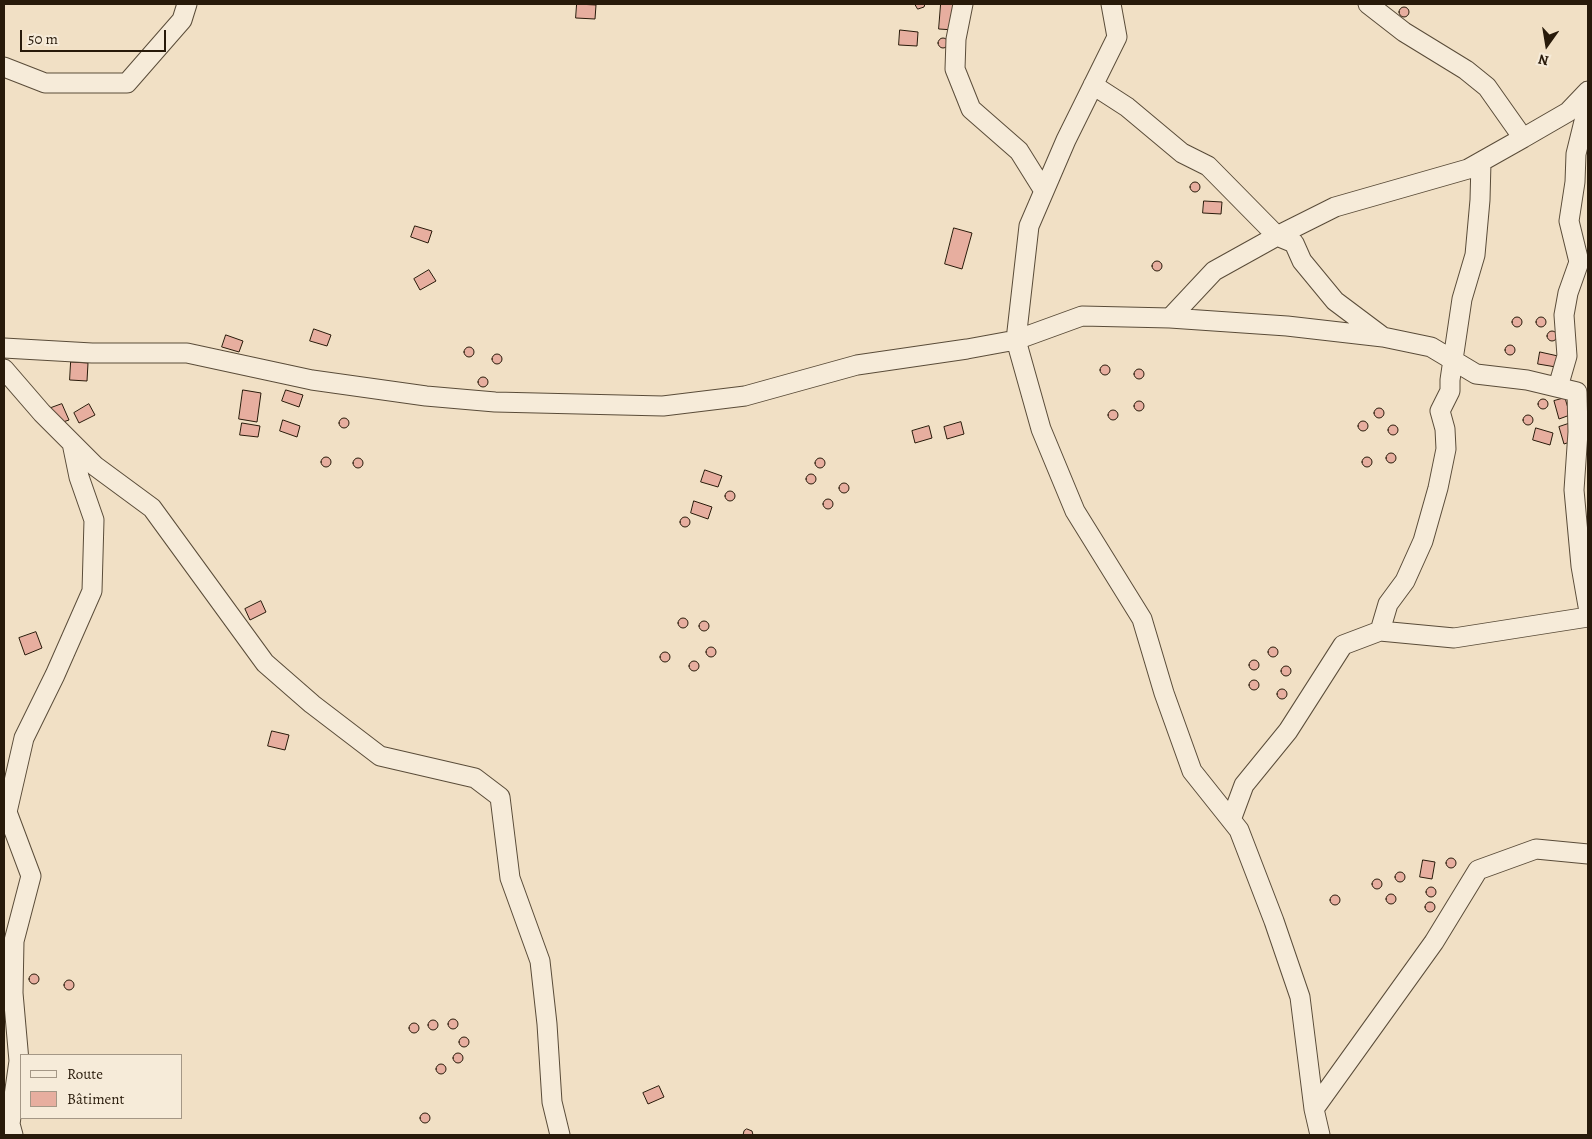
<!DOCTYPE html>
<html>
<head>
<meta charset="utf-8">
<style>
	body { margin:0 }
	#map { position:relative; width:1592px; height:1139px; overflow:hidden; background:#f1e0c5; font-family:Alegreya,serif }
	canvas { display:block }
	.frame { position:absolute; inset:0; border:5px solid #281a0a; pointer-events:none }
	.legend { position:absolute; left:20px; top:1054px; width:162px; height:65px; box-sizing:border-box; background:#f6ebd9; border:1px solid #a49786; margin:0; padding:6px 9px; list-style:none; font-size:15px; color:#281a0a }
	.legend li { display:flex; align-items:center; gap:10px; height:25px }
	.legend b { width:25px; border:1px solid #a49786 }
	.north { position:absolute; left:1522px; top:20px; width:50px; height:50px; -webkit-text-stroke:4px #f6ebd9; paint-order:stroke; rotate:193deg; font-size:14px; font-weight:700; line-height:20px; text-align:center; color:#281a0a }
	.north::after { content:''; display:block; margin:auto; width:18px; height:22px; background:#281a0a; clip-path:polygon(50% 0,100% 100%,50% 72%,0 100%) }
	.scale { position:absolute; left:20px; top:30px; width:146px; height:22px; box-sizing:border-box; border:2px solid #281a0a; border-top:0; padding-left:6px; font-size:15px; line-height:18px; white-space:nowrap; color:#281a0a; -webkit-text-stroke:4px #f6ebd9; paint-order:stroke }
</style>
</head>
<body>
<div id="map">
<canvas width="1592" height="1139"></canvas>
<div class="frame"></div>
<ul class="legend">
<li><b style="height:6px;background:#f6ebd9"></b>Route</li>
<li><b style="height:14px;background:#e7ae9f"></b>Bâtiment</li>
</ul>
<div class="north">N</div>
<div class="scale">50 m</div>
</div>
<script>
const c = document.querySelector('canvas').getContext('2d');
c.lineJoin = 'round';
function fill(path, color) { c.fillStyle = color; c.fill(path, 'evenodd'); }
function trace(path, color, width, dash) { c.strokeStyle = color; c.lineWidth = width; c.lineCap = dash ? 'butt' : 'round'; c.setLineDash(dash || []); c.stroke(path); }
const building = new Path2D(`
	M 577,4 L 596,5 L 595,19 L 576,18 Z
	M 915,4 L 925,4 L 924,7 L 918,9 Z
	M 941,4 L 956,4 L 954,30 L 939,29 Z
	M1399 12a5 5 0 1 1 10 0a5 5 0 1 1-10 0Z
	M 900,30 L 918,32 L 917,46 L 899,45 Z
	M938 43a5 5 0 1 1 10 0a5 5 0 1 1-10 0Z
	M1190 187a5 5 0 1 1 10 0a5 5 0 1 1-10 0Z
	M 1204,201 L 1222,202 L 1221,214 L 1203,213 Z
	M 415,226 L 432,231 L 428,243 L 411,237 Z
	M 954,228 L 972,233 L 962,269 L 945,264 Z
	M1152 266a5 5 0 1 1 10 0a5 5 0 1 1-10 0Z
	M 429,270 L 436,281 L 420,290 L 414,279 Z
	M1536 322a5 5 0 1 1 10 0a5 5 0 1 1-10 0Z
	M1512 322a5 5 0 1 1 10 0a5 5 0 1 1-10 0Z
	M 314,329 L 331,335 L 327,346 L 310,341 Z
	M1547 336a5 5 0 1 1 10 0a5 5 0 1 1-10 0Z
	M 226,335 L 243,341 L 239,352 L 222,347 Z
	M1505 350a5 5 0 1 1 10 0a5 5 0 1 1-10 0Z
	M464 352a5 5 0 1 1 10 0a5 5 0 1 1-10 0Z
	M 1540,352 L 1558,356 L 1556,367 L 1538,364 Z
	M492 359a5 5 0 1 1 10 0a5 5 0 1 1-10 0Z
	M 71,362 L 88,363 L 87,381 L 70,380 Z
	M1100 370a5 5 0 1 1 10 0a5 5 0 1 1-10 0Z
	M1134 374a5 5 0 1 1 10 0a5 5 0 1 1-10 0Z
	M478 382a5 5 0 1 1 10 0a5 5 0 1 1-10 0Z
	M 243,390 L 261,393 L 257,422 L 239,419 Z
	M 286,390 L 303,395 L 299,407 L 282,401 Z
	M 1565,398 L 1570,415 L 1559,419 L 1554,401 Z
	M1538 404a5 5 0 1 1 10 0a5 5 0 1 1-10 0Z
	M1134 406a5 5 0 1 1 10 0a5 5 0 1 1-10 0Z
	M 62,404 L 69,420 L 57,424 L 51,408 Z
	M 89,404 L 95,415 L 79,423 L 74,413 Z
	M1374 413a5 5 0 1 1 10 0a5 5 0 1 1-10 0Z
	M1108 415a5 5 0 1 1 10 0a5 5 0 1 1-10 0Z
	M1523 420a5 5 0 1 1 10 0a5 5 0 1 1-10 0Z
	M339 423a5 5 0 1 1 10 0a5 5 0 1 1-10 0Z
	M 283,420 L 300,426 L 297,437 L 280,431 Z
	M1358 426a5 5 0 1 1 10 0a5 5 0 1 1-10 0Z
	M 961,422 L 964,434 L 947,439 L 944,427 Z
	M 242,423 L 260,426 L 258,437 L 240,435 Z
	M 1571,423 L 1576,440 L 1564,444 L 1559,427 Z
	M1388 430a5 5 0 1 1 10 0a5 5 0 1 1-10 0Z
	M 929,426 L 932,438 L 915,443 L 912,431 Z
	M 1536,428 L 1553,433 L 1550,445 L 1533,440 Z
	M1386 458a5 5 0 1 1 10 0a5 5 0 1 1-10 0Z
	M321 462a5 5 0 1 1 10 0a5 5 0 1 1-10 0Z
	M1362 462a5 5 0 1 1 10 0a5 5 0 1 1-10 0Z
	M815 463a5 5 0 1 1 10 0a5 5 0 1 1-10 0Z
	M353 463a5 5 0 1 1 10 0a5 5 0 1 1-10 0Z
	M 705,470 L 722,476 L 718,487 L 701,482 Z
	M806 479a5 5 0 1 1 10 0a5 5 0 1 1-10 0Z
	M839 488a5 5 0 1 1 10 0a5 5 0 1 1-10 0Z
	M725 496a5 5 0 1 1 10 0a5 5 0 1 1-10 0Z
	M823 504a5 5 0 1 1 10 0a5 5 0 1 1-10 0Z
	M 694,501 L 712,507 L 708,519 L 691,513 Z
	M680 522a5 5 0 1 1 10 0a5 5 0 1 1-10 0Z
	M 261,601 L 266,612 L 250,620 L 245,609 Z
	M678 623a5 5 0 1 1 10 0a5 5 0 1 1-10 0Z
	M699 626a5 5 0 1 1 10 0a5 5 0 1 1-10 0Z
	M 36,632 L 42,648 L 25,655 L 19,638 Z
	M706 652a5 5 0 1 1 10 0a5 5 0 1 1-10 0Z
	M1268 652a5 5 0 1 1 10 0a5 5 0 1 1-10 0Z
	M660 657a5 5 0 1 1 10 0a5 5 0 1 1-10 0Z
	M1249 665a5 5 0 1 1 10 0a5 5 0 1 1-10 0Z
	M689 666a5 5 0 1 1 10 0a5 5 0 1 1-10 0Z
	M1281 671a5 5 0 1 1 10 0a5 5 0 1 1-10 0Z
	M1249 685a5 5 0 1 1 10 0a5 5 0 1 1-10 0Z
	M1277 694a5 5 0 1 1 10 0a5 5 0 1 1-10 0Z
	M 272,731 L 289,735 L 285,750 L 268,746 Z
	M1446 863a5 5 0 1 1 10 0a5 5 0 1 1-10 0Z
	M 1423,860 L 1435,862 L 1432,879 L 1420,877 Z
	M1395 877a5 5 0 1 1 10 0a5 5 0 1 1-10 0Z
	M1372 884a5 5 0 1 1 10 0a5 5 0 1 1-10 0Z
	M1426 892a5 5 0 1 1 10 0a5 5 0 1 1-10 0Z
	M1386 899a5 5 0 1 1 10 0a5 5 0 1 1-10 0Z
	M1330 900a5 5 0 1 1 10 0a5 5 0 1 1-10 0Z
	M1425 907a5 5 0 1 1 10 0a5 5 0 1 1-10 0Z
	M29 979a5 5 0 1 1 10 0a5 5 0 1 1-10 0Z
	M64 985a5 5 0 1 1 10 0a5 5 0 1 1-10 0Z
	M448 1024a5 5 0 1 1 10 0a5 5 0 1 1-10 0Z
	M428 1025a5 5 0 1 1 10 0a5 5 0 1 1-10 0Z
	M409 1028a5 5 0 1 1 10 0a5 5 0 1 1-10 0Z
	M459 1042a5 5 0 1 1 10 0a5 5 0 1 1-10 0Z
	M453 1058a5 5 0 1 1 10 0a5 5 0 1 1-10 0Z
	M436 1069a5 5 0 1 1 10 0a5 5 0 1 1-10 0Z
	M 659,1086 L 664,1097 L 648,1104 L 643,1093 Z
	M420 1118a5 5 0 1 1 10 0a5 5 0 1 1-10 0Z
	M 747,1129 L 752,1131 L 753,1135 L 743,1135 L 744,1131 Z`);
const minor = new Path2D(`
	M 963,4 L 956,39 L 955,69 L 971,109 L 1019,151 L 1044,191
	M 1111,4 L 1117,37 L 1066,140 L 1029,226 L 1016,340 L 1041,429 L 1075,511 L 1142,619 L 1164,693 L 1192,771 L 1239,830 L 1274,921 L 1300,997 L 1314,1109 L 1320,1135
	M 1368,4 L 1404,32 L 1466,70 L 1487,87 L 1523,138 L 1568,112 L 1588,91
	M 4,67 L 45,83 L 127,83 L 182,20 L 187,4
	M 1093,85 L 1127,107 L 1182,153 L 1208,166 L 1277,236 L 1294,243 L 1302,261 L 1335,301 L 1383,337
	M 1170,318 L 1214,271 L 1277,236 L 1335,207 L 1468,169 L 1523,138
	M 4,348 L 92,353 L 187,353 L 312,380 L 426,396 L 495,402 L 663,406 L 745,396 L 857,365 L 967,349 L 1016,340 L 1082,316 L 1170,318 L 1287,326 L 1383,337 L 1431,347 L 1476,374 L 1527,380 L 1577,392 L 1578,432 L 1574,490 L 1581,566 L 1588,606
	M 4,369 L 42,413 L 95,466 L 152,508 L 265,663 L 312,704 L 380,756 L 475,778 L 500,797 L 510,878 L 540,961 L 547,1024 L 552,1102 L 560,1135
	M 1558,387 L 1567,356 L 1564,315 L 1568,293 L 1579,262 L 1569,221 L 1575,182 L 1576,154 L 1588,105
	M 1380,631 L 1388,604 L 1405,581 L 1423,541 L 1438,488 L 1446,449 L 1445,429 L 1440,411 L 1450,391 L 1450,380 L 1462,299 L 1475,255 L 1480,200 L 1481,162
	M 1231,820 L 1244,785 L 1288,731 L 1343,645 L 1380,631 L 1454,638 L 1588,617
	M 1314,1109 L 1434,942 L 1478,870 L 1536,849 L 1588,854
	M 13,1135 L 10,1124 L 19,1061 L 13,993 L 14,941 L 31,876 L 7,812 L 24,738 L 55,675 L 92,591 L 94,520 L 79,477 L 72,443`);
fill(building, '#e7ae9f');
trace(building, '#281a0a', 1);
trace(minor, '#5a4c39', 21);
trace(minor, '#f6ebd9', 19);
</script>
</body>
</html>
